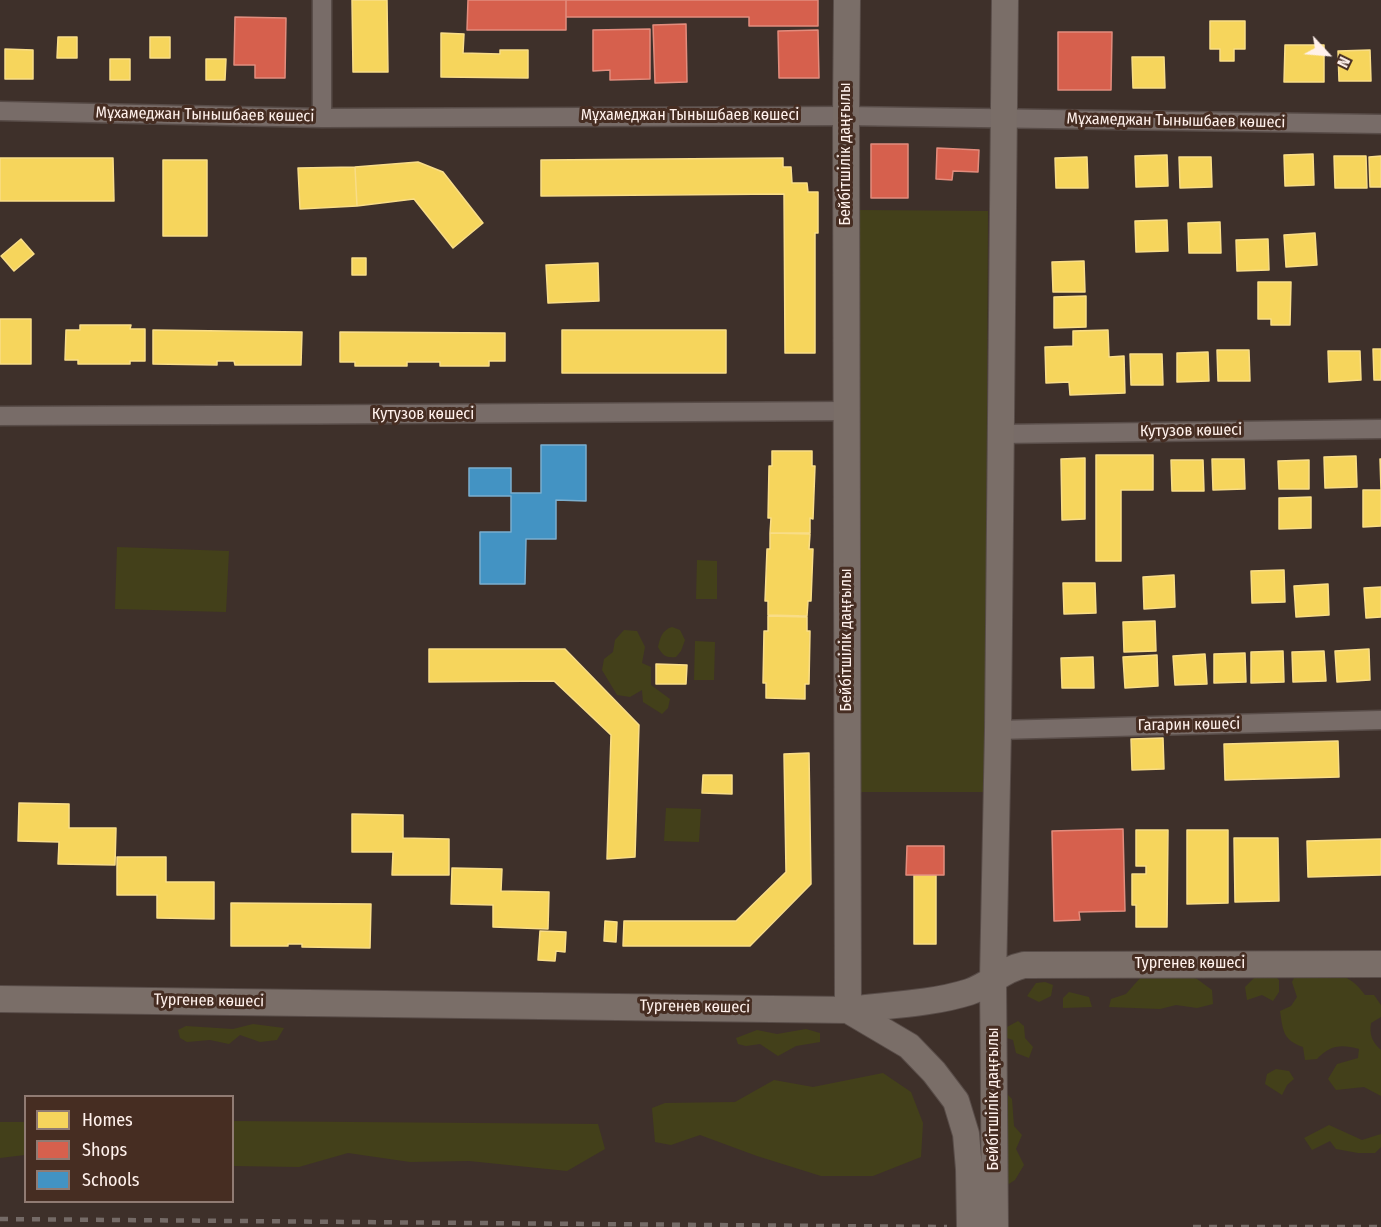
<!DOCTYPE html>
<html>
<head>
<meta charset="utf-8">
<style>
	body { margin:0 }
	#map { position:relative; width:1381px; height:1227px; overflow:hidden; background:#3e302a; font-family:"Fira Sans Condensed",sans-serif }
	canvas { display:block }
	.legend { position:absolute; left:24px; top:1095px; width:210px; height:108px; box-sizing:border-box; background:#462d22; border:2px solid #907b73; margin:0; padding:8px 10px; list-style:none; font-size:18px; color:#fff1ec }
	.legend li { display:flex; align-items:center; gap:12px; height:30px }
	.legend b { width:30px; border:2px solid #907b73 }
	.north { position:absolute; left:1297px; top:24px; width:60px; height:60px; -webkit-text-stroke:4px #462d22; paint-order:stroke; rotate:116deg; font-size:16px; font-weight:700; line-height:24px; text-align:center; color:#fff1ec }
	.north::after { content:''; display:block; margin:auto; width:21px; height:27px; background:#fff1ec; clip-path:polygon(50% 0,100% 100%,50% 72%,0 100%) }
</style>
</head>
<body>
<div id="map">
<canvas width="1381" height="1227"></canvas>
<ul class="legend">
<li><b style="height:16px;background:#f6d55c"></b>Homes</li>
<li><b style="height:16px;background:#d6604d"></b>Shops</li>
<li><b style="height:16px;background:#4393c3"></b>Schools</li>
</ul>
<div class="north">N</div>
</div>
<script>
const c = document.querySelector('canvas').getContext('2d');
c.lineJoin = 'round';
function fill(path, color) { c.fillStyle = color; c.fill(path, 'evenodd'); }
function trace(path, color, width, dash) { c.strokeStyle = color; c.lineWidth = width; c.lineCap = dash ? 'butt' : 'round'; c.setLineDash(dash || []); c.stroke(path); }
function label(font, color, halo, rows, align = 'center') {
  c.font = font + ' "Fira Sans Condensed",sans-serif'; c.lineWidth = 6; c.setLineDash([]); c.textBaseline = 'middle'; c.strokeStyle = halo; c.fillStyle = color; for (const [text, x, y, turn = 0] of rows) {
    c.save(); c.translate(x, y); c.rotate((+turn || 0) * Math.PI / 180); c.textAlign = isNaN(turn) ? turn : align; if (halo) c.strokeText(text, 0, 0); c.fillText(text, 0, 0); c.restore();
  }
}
const green = new Path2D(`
	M 859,210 L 988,211 L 985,792 L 855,792 Z
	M 117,547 L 229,551 L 226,612 L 115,609 Z
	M 697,560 L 717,561 L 717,599 L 696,599 Z
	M 672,627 L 680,630 L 685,640 L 681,651 L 676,657 C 666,658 663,656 658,647 C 660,638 662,630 672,627 Z
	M 624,630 L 637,631 L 645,647 L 642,663 L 651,667 L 651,685 L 670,699 L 668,708 L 662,714 L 643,702 L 642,690 L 630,697 L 617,695 L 602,670 L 604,659 L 613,652 L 615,640 Z
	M 695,641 L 715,642 L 714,680 L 694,680 Z
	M 666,808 L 701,809 L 699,842 L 664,841 Z
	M 1273,974 L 1279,980 L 1279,992 L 1273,1001 L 1262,995 L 1247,1000 L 1245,987 L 1255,977 Z
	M 1296,974 C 1327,974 1345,967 1365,995 L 1374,995 L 1381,1005 L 1381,1017 L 1371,1023 C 1369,1034 1372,1042 1381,1050 L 1381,1096 L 1364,1087 L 1336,1090 L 1328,1079 L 1337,1064 L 1358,1058 L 1359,1049 C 1341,1044 1330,1045 1317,1059 L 1305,1060 L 1303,1047 C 1283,1040 1283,1031 1280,1011 L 1291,1006 L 1297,997 L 1292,982 Z
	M 1185,975 L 1197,979 L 1212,990 L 1213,1004 L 1197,1008 L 1176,1005 L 1160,1009 L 1109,1007 L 1111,999 L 1126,994 L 1141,977 Z
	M 1045,982 L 1053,985 L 1051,996 L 1039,1002 L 1027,996 L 1036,983 Z
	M 1069,992 L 1089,997 L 1092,1007 L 1063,1008 L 1063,998 Z
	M 1018,1021 L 1024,1026 L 1025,1038 L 1033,1047 L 1029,1058 L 1016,1053 L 1013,1040 L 1007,1038 L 1007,1027 Z
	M 253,1024 L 284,1028 L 277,1040 L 260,1042 L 240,1035 L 229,1044 L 210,1040 L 187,1042 L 180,1038 L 178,1030 L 186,1026 L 233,1029 Z
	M 806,1029 L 820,1033 L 820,1042 L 796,1046 L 778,1056 L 760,1044 L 746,1046 L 738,1044 L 736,1038 L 757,1030 L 777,1034 Z
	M 1276,1069 L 1289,1071 L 1294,1079 L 1287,1085 L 1282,1095 L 1265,1084 L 1267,1074 Z
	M 883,1073 L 911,1092 L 923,1123 L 921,1157 L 873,1176 L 821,1176 L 757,1156 L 700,1135 L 671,1145 L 655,1142 L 652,1108 L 665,1103 L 735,1102 L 774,1080 L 813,1087 Z
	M 1003,1090 L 1012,1099 L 1014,1126 L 1022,1135 L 1016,1149 L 1024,1165 L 1015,1180 L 1001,1189 Z
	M 232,1121 L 598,1124 L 605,1149 L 567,1171 L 469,1161 L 410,1162 L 348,1153 L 299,1167 L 233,1166 Z
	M 0,1122 L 25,1122 L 25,1155 L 0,1158 Z
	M 1329,1125 L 1362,1140 L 1381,1134 L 1381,1147 L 1375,1153 L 1358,1153 L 1336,1149 L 1330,1141 L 1312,1150 L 1304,1138 Z`);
const homes = new Path2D(`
	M 352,0 L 387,0 L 388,72 L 353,72 Z
	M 1210,21 L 1245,21 L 1245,49 L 1234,49 L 1234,61 L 1220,61 L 1220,49 L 1210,49 Z
	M 441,33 L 464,34 L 463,53 L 500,54 L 500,50 L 528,50 L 528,78 L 441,77 Z
	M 58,37 L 77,37 L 77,58 L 57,58 Z
	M 150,37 L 170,37 L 170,58 L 150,58 Z
	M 1285,45 L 1324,45 L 1324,82 L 1284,82 Z
	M 5,49 L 33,50 L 33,79 L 5,79 Z
	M 1370,50 L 1371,81 L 1339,81 L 1338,51 Z
	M 1132,57 L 1164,57 L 1165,88 L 1133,88 Z
	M 110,59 L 130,59 L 130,80 L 110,80 Z
	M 206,59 L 226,59 L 225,80 L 206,80 Z
	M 1313,154 L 1314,185 L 1285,186 L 1284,155 Z
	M 1167,155 L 1168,186 L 1136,187 L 1135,156 Z
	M 1334,156 L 1366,156 L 1367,188 L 1335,188 Z
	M 1381,156 L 1381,187 L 1370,187 L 1369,157 Z
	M 1087,157 L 1088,188 L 1056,188 L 1055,158 Z
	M 1179,157 L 1211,157 L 1212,187 L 1180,188 Z
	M 0,158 L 113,158 L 114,201 L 0,201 Z
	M 783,158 L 783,167 L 791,167 L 792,183 L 807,183 L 808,192 L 818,192 L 818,233 L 815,233 L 815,353 L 785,353 L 784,194 L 541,196 L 541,160 Z
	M 163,160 L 207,160 L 207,236 L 163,236 Z
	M 418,162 L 443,172 L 483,223 L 453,248 L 414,199 L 357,206 L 355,167 Z
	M 355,167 L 357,206 L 300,209 L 298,168 Z
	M 1167,220 L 1168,251 L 1136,252 L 1135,221 Z
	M 1220,222 L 1221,253 L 1189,253 L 1188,223 Z
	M 1315,233 L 1317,265 L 1286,267 L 1284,235 Z
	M 21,239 L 34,254 L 14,271 L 1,256 Z
	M 1268,239 L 1269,270 L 1237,271 L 1236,240 Z
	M 352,258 L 366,258 L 366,275 L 352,275 Z
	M 1084,261 L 1085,292 L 1053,292 L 1052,262 Z
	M 598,263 L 599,301 L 548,303 L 546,265 Z
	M 1258,282 L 1291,282 L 1290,325 L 1271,325 L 1271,319 L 1258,319 Z
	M 1086,296 L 1086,327 L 1054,328 L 1054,297 Z
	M 0,319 L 31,319 L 31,364 L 0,364 Z
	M 80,325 L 131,325 L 130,329 L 145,329 L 145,361 L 130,361 L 130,364 L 78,364 L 78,360 L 65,360 L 66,330 L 80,330 Z
	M 153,330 L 302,332 L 301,365 L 235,365 L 234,361 L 217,361 L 217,365 L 153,364 Z
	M 562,330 L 726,330 L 726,373 L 562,373 Z
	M 1108,330 L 1109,357 L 1124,356 L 1125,393 L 1070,395 L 1069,382 L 1046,383 L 1045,347 L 1073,346 L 1073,331 Z
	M 340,332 L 505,333 L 505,361 L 489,361 L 489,366 L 440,366 L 440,362 L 407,362 L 407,366 L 355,366 L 355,362 L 340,362 Z
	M 1373,349 L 1381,349 L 1381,380 L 1374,380 Z
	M 1217,350 L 1249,350 L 1250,381 L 1218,381 Z
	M 1328,351 L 1360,351 L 1361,380 L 1329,382 Z
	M 1208,352 L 1209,381 L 1177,382 L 1177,353 Z
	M 1130,354 L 1162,354 L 1163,385 L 1131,385 Z
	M 772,451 L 812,451 L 812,466 L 815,466 L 813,519 L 810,518 L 810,533 L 770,533 L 771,518 L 768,518 L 769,466 L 772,466 Z
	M 1096,455 L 1153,455 L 1153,490 L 1121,490 L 1121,561 L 1096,561 Z
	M 1356,456 L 1357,487 L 1325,488 L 1324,457 Z
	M 1085,458 L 1085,519 L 1062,520 L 1061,459 Z
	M 1212,459 L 1244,459 L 1245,489 L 1213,490 Z
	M 1380,459 L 1381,459 L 1381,526 L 1363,527 L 1363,490 L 1381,490 Z
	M 1171,460 L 1203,460 L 1204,491 L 1172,491 Z
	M 1309,460 L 1309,489 L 1279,489 L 1278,461 Z
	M 1311,497 L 1311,528 L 1279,529 L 1279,498 Z
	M 770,533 L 810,534 L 809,549 L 813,549 L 811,601 L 808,601 L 807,616 L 768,615 L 768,601 L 765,601 L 767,549 L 770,549 Z
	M 1284,570 L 1285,602 L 1252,603 L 1251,571 Z
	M 1174,575 L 1175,607 L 1144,609 L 1143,577 Z
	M 1063,583 L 1095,583 L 1096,613 L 1064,614 Z
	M 1328,584 L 1329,615 L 1296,617 L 1294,586 Z
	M 1381,587 L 1381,617 L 1366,618 L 1364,588 Z
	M 768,616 L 807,617 L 807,631 L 810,631 L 809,684 L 805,684 L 805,699 L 766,698 L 766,683 L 763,683 L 764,631 L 768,631 Z
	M 1155,621 L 1156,651 L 1124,652 L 1123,622 Z
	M 429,649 L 565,649 L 639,725 L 635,857 L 607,859 L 611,735 L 554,681 L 429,682 Z
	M 1369,649 L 1370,680 L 1337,682 L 1335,651 Z
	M 1283,651 L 1284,682 L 1251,683 L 1251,652 Z
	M 1324,651 L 1326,681 L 1293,682 L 1292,652 Z
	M 1245,653 L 1246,682 L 1214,683 L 1214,654 Z
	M 1205,654 L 1207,684 L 1175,685 L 1173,656 Z
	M 1157,655 L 1158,686 L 1125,688 L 1123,657 Z
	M 1093,657 L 1094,688 L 1062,688 L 1061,658 Z
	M 656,664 L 687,665 L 686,684 L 656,684 Z
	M 1163,738 L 1164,769 L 1132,770 L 1131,739 Z
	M 1338,741 L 1339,777 L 1225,780 L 1224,744 Z
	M 809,753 L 811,884 L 750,946 L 623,946 L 624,921 L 736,921 L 786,872 L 784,754 Z
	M 703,775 L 732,775 L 732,794 L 702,793 Z
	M 19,803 L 69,804 L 69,828 L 116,828 L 115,865 L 58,864 L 59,842 L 18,841 Z
	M 352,814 L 403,815 L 403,838 L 449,839 L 449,875 L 392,875 L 393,852 L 352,852 Z
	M 1136,830 L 1168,830 L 1167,927 L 1136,927 L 1136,905 L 1132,905 L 1132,874 L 1146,874 L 1146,866 L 1136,866 Z
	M 1187,830 L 1228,830 L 1228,903 L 1187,904 Z
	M 1234,838 L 1278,838 L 1279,901 L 1235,902 Z
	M 1381,839 L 1381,875 L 1308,877 L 1307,841 Z
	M 117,857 L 166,857 L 166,882 L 214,882 L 214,919 L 157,918 L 157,895 L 117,895 Z
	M 452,868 L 502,869 L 501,891 L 549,892 L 548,929 L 493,927 L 493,905 L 451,904 Z
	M 914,875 L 936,875 L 936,944 L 914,944 Z
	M 231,903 L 371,904 L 370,948 L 302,947 L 302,944 L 288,944 L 288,946 L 231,946 Z
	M 605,921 L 617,922 L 616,942 L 604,941 Z
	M 540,931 L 566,932 L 565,952 L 556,951 L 555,961 L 538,960 Z`);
const shops = new Path2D(`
	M 468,0 L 566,0 L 566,30 L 467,30 Z
	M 566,0 L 818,0 L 818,26 L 749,26 L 749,17 L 566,17 Z
	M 235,17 L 286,18 L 285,78 L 255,78 L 255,65 L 234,65 Z
	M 686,24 L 687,82 L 655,83 L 653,25 Z
	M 650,29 L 650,79 L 610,80 L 610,70 L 593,71 L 593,30 Z
	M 818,30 L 819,78 L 779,78 L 778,31 Z
	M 1058,32 L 1112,32 L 1111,90 L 1058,90 Z
	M 871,144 L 908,144 L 908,198 L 871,198 Z
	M 937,148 L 979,150 L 978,172 L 953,171 L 952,180 L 936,179 Z
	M 1123,829 L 1125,911 L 1079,912 L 1080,920 L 1054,921 L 1052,831 Z
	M 907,846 L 944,846 L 944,875 L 906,875 Z`);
const schools = new Path2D(`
	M 541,445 L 586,445 L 586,501 L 556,500 L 556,539 L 526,539 L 525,584 L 480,584 L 480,532 L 511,532 L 511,496 L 469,496 L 469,468 L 511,468 L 511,493 L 541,493 Z`);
const street = new Path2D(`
	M 322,0 L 322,118
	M 0,111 L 322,118 L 846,116 L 1381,124
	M 0,416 C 282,414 564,415 846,411
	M 1000,434 L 1381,429
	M 998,730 L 1381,720`);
const secondary = new Path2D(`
	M 847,0 L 846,116 L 848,1010
	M 0,999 L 848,1010 C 888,1005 931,1004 969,992 C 990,985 1003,969 1024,965 L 1381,964
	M 848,1010 L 909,1046 L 934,1072 L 956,1101 L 966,1134 L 969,1169 L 970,1227
	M 995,1227 L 993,979 L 998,730 L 1005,0`);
const rail = new Path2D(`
	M 0,1219 L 947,1227
	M 1193,1227 L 1381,1227`);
const streetNames = [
	["Мұхамеджан Тынышбаев көшесі",205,115,1],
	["Мұхамеджан Тынышбаев көшесі",690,116],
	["Мұхамеджан Тынышбаев көшесі",1176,121,1],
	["Бейбітшілік даңғылы",846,154,-90],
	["Кутузов көшесі",423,415],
	["Кутузов көшесі",1191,431,-1],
	["Бейбітшілік даңғылы",847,640,-90],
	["Гагарин көшесі",1189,725,-1],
	["Тургенев көшесі",1190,964],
	["Тургенев көшесі",209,1001,1],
	["Тургенев көшесі",695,1007,1],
	["Бейбітшілік даңғылы",994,1099,-90]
];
fill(green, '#43401a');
fill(homes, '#f6d55c');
trace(homes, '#f9dd87', 1.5);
fill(shops, '#d6604d');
trace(shops, '#e28c7d', 1.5);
fill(schools, '#4393c3');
trace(schools, '#7bafcf', 1.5);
trace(street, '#584c48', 21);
trace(secondary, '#584c48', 28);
trace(street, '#786c68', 18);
trace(secondary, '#7a6e68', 26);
trace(rail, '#746a66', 4.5, [8, 8]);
label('16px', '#fff1ec', '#462d22', streetNames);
</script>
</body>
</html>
